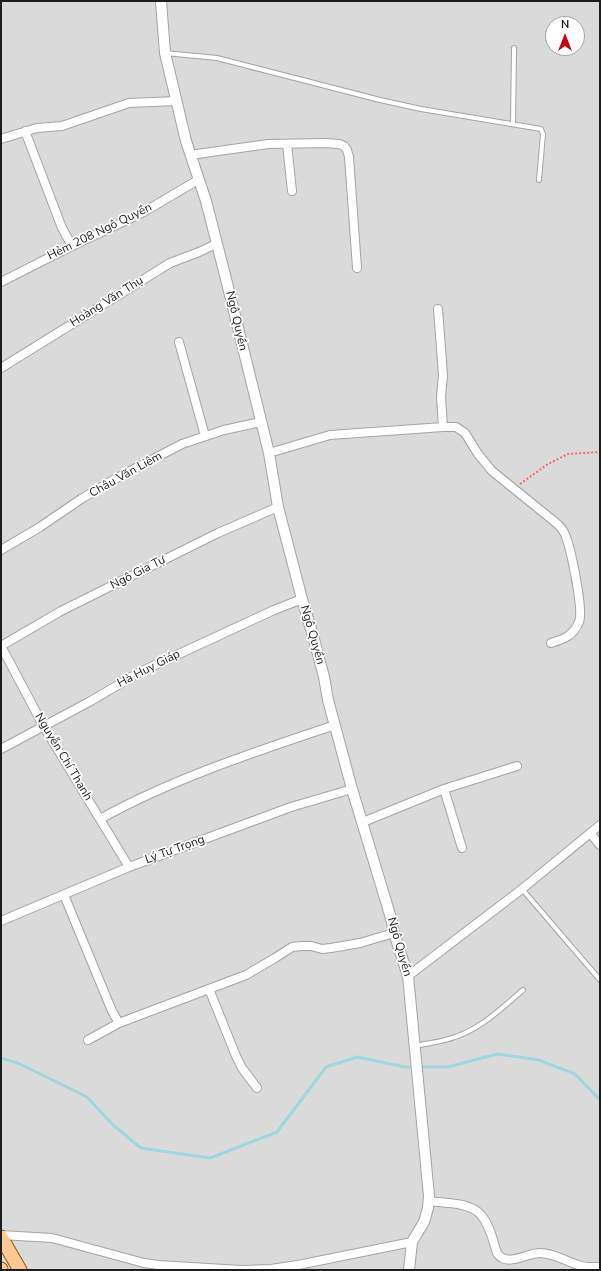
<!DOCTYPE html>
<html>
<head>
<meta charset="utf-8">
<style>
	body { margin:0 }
	#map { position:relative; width:601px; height:1271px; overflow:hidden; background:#efe9e1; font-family:"Nunito Sans",sans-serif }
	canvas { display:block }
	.frame { position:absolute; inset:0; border:2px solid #1d1d1d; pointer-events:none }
	.north { position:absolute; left:545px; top:16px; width:40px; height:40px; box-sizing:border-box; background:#fff; border:1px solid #a5a5a5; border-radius:50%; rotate:0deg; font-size:11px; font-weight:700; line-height:16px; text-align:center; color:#1d1d1d }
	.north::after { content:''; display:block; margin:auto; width:14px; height:18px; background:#c90011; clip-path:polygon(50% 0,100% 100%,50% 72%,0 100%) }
</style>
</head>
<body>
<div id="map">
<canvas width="601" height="1271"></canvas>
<div class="frame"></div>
<div class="north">N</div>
</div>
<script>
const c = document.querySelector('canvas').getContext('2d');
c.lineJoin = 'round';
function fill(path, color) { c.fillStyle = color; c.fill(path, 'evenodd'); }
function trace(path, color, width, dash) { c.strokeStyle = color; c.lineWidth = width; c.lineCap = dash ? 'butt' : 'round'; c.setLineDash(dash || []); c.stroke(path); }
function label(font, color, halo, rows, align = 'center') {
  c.font = font + ' "Nunito Sans",sans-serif'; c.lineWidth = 3.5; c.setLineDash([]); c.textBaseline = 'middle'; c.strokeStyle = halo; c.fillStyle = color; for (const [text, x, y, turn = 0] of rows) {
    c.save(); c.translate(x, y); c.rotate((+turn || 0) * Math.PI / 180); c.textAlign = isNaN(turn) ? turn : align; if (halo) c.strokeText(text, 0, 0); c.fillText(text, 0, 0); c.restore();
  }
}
const residential = new Path2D(`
	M 1,1 L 600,1 L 600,1270 L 1,1270 ZM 553,24 L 577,24 L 577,48 L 553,48 Z`);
const stream = new Path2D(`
	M 1,1058 L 20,1064 L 87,1097 L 113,1125 L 141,1148 L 210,1158 L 277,1132 L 326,1067 L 357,1057 L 405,1067 L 448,1067 L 497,1054 L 539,1060 L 575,1074 L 600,1100`);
const path = new Path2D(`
	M 520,484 L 548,464 L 568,454 L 600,452`);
const service = new Path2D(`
	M 165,53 L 217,58 L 380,100 L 421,109 L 541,129 L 543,134 L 539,180
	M 513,124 L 514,48
	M 522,889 L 600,980
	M 416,1046 C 428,1043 442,1042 455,1037 C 482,1028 502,1008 523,990`);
const minor = new Path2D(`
	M 25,131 L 62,228 L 72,246
	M 1,139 L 37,128 L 62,126 L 129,103 L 177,101
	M 287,144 L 292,191
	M 190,155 L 268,144 L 325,143 L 339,144 L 344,146 L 347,150 L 349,157 L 357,268
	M 1,282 L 72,246 L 142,213 L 198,180
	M 438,309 L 443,375 L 441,397 L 443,427 L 456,427 L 465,433 L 478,454 L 492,471 L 555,522 C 560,526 564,530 566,537 C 571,550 584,611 579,622 C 573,636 564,639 551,643
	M 179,342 L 205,436
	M 1,368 L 170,263 L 199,252 L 216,244
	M 269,453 L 330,435 L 443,427
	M 1,550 L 40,527 L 81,499 L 115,479 L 182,444 L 224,430 L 261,422
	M 1,646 L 61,611 L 218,533 L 278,507
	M 1,646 L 44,727 L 129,867
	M 1,749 L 89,702 L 140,672 L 274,610 L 302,599
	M 444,789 L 462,848
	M 100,819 C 174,778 255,752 335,725
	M 363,822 L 444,789 L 517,766
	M 590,833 L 600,845
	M 64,895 L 112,1011 L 119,1023 L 246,975 L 275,958 L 292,947 L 302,946 L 311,946 L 322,949 L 331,948 L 360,943 L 394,933
	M 1,921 L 129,867 L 291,807 L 352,789
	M 408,976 L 522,889 L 600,825
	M 209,989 L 236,1056 L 242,1068 L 257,1088
	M 88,1040 L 119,1023
	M 428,1201 C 445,1203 470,1202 481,1215 C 490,1225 493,1241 497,1253 C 507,1268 526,1253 540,1253 C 554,1253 565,1261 578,1265 C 585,1268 593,1267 600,1267
	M 1,1235 L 52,1238 L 144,1263 L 158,1265 L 241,1270 L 271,1269 L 298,1265 L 412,1242`);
const tertiary = new Path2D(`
	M 161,1 L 165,53 L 186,141 L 206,201 L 225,275 L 269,453 L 278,507 L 302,599 L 314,639 L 324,677 L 328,700 L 352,789 L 391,918 L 394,933 L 408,976 L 429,1196 L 428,1208 L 424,1222 L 412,1242 L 409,1270`);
const primary = new Path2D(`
	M 1,1237 L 20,1270
	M 1,1269 L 1,1270`);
const streetNames = [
	["Hẻm 208 Ngô Quyền",100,232,-26],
	["Hoàng Văn Thụ",107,302,-32],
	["Ngô Quyền",236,321,77],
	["Châu Văn Liêm",126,475,-29],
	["Ngô Gia Tự",138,573,-27],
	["Ngô Quyền",312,635,74],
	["Hà Huy Giáp",149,669,-27],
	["Nguyễn Chí Thanh",63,757,59],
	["Lý Tự Trọng",175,850,-20],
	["Ngô Quyền",399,947,74]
];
fill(residential, '#dbdada');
trace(stream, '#9ed7e0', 3);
trace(service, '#a4a4a4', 6);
trace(minor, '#a4a4a4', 10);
trace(tertiary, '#a4a4a4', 12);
trace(primary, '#955700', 15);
trace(path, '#ff6562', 2, [2, 2]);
trace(service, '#fff', 4);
trace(minor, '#fff', 8);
trace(tertiary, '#fff', 10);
trace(primary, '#ffc996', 13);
label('12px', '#1d1d1d', '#fff', streetNames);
</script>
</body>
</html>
